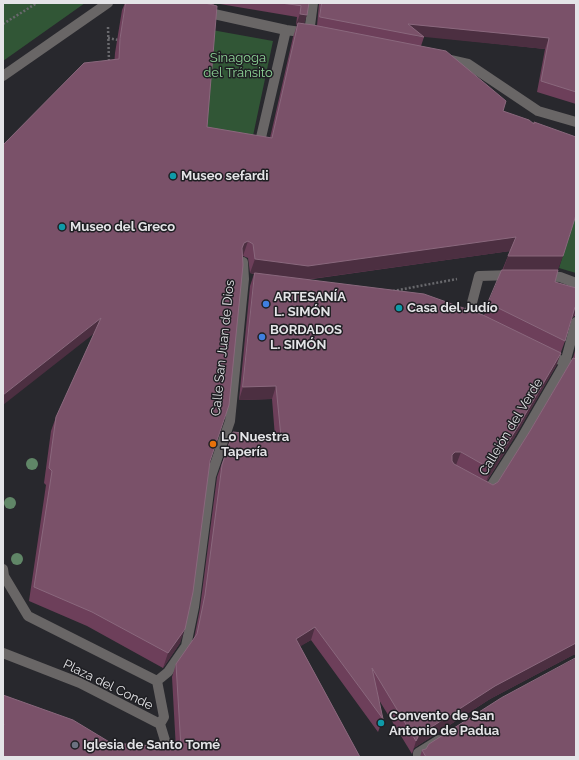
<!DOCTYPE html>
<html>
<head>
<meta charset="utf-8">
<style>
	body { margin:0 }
	#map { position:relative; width:579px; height:760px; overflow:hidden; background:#28282d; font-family:Raleway,sans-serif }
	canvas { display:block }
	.frame { position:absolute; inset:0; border:4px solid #e4e4e7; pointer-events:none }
</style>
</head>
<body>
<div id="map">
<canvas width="579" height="760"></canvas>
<div class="frame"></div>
</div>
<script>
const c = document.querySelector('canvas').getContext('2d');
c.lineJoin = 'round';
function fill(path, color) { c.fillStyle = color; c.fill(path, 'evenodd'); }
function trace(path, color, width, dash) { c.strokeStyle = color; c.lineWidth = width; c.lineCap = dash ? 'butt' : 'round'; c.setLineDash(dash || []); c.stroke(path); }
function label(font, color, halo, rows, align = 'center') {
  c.font = font + ' Raleway,sans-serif'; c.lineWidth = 3; c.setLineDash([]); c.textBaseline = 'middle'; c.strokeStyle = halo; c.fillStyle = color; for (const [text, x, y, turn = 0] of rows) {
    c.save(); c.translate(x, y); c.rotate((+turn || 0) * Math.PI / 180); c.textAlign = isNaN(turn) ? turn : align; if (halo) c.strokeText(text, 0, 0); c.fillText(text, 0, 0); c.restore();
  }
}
const green = new Path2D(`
	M 3,3 L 85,3 L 3,61 Z
	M 212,30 L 273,41 L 250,150 L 202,141 Z
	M 576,214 L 576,273 L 559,268 Z`);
const path = new Path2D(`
	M 3,24 L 37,3
	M 108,27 L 109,62
	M 108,38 L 118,40
	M 393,291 L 457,279`);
const minor = new Path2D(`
	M 205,12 L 286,30 L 308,33
	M 309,33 L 313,3
	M 446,59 L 468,64 L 538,111 L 576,122
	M 3,76 L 108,3
	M 259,146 L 286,30
	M 543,276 L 560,277 L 576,283
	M 468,318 L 479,276 L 513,275
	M 546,354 L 576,367
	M 484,488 L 488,491 L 520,441 L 565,363 L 576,322
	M 3,569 L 4,576 L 28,616 L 157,681
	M 3,653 L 80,683 L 160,724 L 164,717 L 157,681
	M 157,681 L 168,672 L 186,646 L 194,607 L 211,476 L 230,421 L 244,279 L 243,262
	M 160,724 L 170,757
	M 418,757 L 418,753 L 439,740`);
const trees = [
	[32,464],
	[10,503],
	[17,559]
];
const wall = new Path2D(`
	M 125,3 L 309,3 L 304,24 L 317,26 L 319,3 L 576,3 L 576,104 L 537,92 L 545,49 L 423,36 L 424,37 L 421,46 L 503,111 L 534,124 L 534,122 L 558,270 L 555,282 L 576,288 L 576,316 L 574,316 L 572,318 L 565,341 L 556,366 L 514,438 L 487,481 L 493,485 L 498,482 L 530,431 L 573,358 L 576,347 L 576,655 L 573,655 L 490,699 L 414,748 L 412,754 L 379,700 L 383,719 L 378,732 L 311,640 L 300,646 L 360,757 L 3,757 L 3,695 L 111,743 L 174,750 L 176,750 L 172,677 L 176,664 L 194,639 L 200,608 L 217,477 L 233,432 L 275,437 L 272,399 L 239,400 L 250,286 L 254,274 L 250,273 L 248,258 L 243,256 L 242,256 L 210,461 L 180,643 L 163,668 L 87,626 L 29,601 L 46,485 L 44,483 L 51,431 L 56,417 L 94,334 L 115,53 L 122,10 ZM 214,3 L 297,17 L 296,25 L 297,25 L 293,37 L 270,138 L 207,127 ZM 510,251 L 484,315 L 305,280 Z
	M 426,749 L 576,757 L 420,757 L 422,750 Z`);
const shadedWall = new Path2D(`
	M 300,14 L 307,15 L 303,26 L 296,25 Z
	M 408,24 L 549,38 L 545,49 L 415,36 Z
	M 516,237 L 510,251 L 303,280 L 250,273 L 255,259 Z
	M 248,241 L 243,256 L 239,257 L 242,248 L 244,243 Z
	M 508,256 L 563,256 L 558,270 L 503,270 Z
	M 576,306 L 576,310 L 574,316 L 570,320 L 575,307 Z
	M 101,318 L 96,332 L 3,405 L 3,395 Z
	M 561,353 L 556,366 L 514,438 L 486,482 L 491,469 Z
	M 276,386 L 272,399 L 239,400 L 243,387 Z
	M 455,452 L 461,452 L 456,465 L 450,465 L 452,455 Z
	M 315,627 L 311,640 L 291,652 L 296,639 Z
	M 185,629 L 180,643 L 163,668 L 168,653 Z
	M 576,643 L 576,655 L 573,655 L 490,699 L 414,748 L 412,754 L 416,741 L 419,735 L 495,686 Z`);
const building = new Path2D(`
	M 126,3 L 205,3 L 217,6 L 207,127 L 272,138 L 298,23 L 313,25 L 446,51 L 506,101 L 503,111 L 529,120 L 534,124 L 534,122 L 576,137 L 576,215 L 563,256 L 508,256 L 516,237 L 308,266 L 255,259 L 253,244 L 248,241 L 244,243 L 242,248 L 243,265 L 229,405 L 210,461 L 193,592 L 185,629 L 168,653 L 92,612 L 34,587 L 52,471 L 49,468 L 56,417 L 101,318 L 3,395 L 3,145 L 84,63 L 119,59 L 120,39 Z
	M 281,3 L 309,3 L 307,15 L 300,14 L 301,6 Z
	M 322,3 L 576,3 L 576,92 L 541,81 L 549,38 L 408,24 L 424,37 L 320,17 Z
	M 502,270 L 558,270 L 555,282 L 576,288 L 576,306 L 575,307 L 565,341 L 488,303 Z
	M 255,273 L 424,294 L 483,315 L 561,353 L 519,425 L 491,469 L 461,452 L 455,452 L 452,455 L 452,461 L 454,464 L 493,485 L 498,482 L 530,431 L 573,358 L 576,359 L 576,643 L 495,686 L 419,735 L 416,741 L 372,668 L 383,719 L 315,627 L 296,639 L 360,757 L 3,757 L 3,727 L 4,724 L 3,724 L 3,695 L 73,720 L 111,743 L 169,747 L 174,750 L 181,748 L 176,664 L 197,634 L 205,595 L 222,465 L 233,432 L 281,437 L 276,386 L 243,387 Z
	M 576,658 L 576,757 L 426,757 L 422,750 L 426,749 L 429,744 L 501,698 Z`);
const markers = [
	[173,176,4,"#0f9aa8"],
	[62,227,4,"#0f9aa8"],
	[266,304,4,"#3f7fe0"],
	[399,308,4,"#0f9aa8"],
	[262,337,4,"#3f7fe0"],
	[213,444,4,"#e8710a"],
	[381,723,4,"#0f9aa8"],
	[75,745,4,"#6b7280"]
];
const parkNames = [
	["Sinagoga",238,58],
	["del Tránsito",238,73]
];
const poiNames = [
	["Museo sefardi",181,176],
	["Museo del Greco",70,227],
	["ARTESANÍA",274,297],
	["L. SIMÓN",274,312],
	["Casa del Judío",407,308],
	["BORDADOS",270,330],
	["L. SIMÓN",270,345],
	["Lo Nuestra",221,437],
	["Tapería",221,452],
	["Convento de San",389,716],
	["Antonio de Padua",389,731],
	["Iglesia de Santo Tomé",83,745]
];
const streetNames = [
	["Calle San Juan de Dios",223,348,-84],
	["Callejón del Verde",511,427,-59],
	["Plaza del Conde",108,685,26]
];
fill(green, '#315636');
trace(path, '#69696d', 2.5, [2, 2]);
trace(minor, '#696666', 10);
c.fillStyle = '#608667';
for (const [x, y] of trees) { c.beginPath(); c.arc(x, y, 6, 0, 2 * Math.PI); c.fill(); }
fill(wall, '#6d3f5a');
fill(shadedWall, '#4c2f41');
fill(building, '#7a5169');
trace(building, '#8a687d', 1);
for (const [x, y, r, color] of markers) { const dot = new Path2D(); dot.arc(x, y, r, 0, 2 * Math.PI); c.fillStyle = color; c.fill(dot); trace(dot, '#1f1f23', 1.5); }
label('13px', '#8dd396', '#1f1f23', parkNames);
label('bold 13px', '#e4e4e7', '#1f1f23', poiNames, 'left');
label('13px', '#e4e4e7', '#1f1f23', streetNames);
</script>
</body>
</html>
